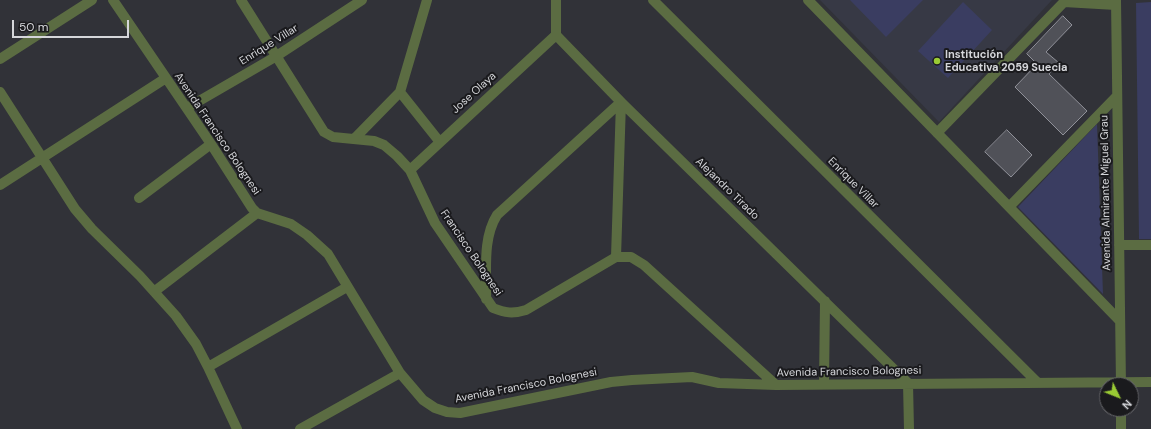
<!DOCTYPE html>
<html>
<head>
<meta charset="utf-8">
<style>
	body { margin:0 }
	#map { position:relative; width:1151px; height:429px; overflow:hidden; background:#313238; font-family:"DM Sans",sans-serif }
	canvas { display:block }
	.north { position:absolute; left:1099px; top:377px; width:40px; height:40px; box-sizing:border-box; background:#1a1a1d; border:1px solid #656569; border-radius:50%; rotate:133deg; font-size:11px; font-weight:700; line-height:16px; text-align:center; color:#d5d6da }
	.north::after { content:''; display:block; margin:auto; width:14px; height:18px; background:#9acb34; clip-path:polygon(50% 0,100% 100%,50% 72%,0 100%) }
	.scale { position:absolute; left:12px; top:20px; width:117px; height:18px; box-sizing:border-box; border:2px solid #d5d6da; border-top:0; padding-left:5px; font-size:12px; line-height:14px; white-space:nowrap; color:#d5d6da; -webkit-text-stroke:3px #1a1a1d; paint-order:stroke }
</style>
</head>
<body>
<div id="map">
<canvas width="1151" height="429"></canvas>
<div class="north">N</div>
<div class="scale">50 m</div>
</div>
<script>
const c = document.querySelector('canvas').getContext('2d');
c.lineJoin = 'round';
function fill(path, color) { c.fillStyle = color; c.fill(path, 'evenodd'); }
function trace(path, color, width, dash) { c.strokeStyle = color; c.lineWidth = width; c.lineCap = dash ? 'butt' : 'round'; c.setLineDash(dash || []); c.stroke(path); }
function label(font, color, halo, rows, align = 'center') {
  c.font = font + ' "DM Sans",sans-serif'; c.lineWidth = 4; c.setLineDash([]); c.textBaseline = 'middle'; c.strokeStyle = halo; c.fillStyle = color; for (const [text, x, y, turn = 0] of rows) {
    c.save(); c.translate(x, y); c.rotate((+turn || 0) * Math.PI / 180); c.textAlign = isNaN(turn) ? turn : align; if (halo) c.strokeText(text, 0, 0); c.fillText(text, 0, 0); c.restore();
  }
}
const built = new Path2D(`
	M 820,0 L 1052,0 L 939,122 Z`);
const green = new Path2D(`
	M 850,0 L 923,0 L 886,37 Z
	M 963,2 L 992,30 L 948,78 L 918,51 Z
	M 1151,2 L 1151,239 L 1139,239 L 1136,3 Z
	M 1097,124 L 1103,294 L 1018,207 Z`);
const building = new Path2D(`
	M 1063,16 L 1072,25 L 1046,52 L 1059,63 L 1049,74 L 1087,111 L 1063,135 L 1015,87 L 1037,64 L 1027,54 Z
	M 1007,130 L 1032,155 L 1011,177 L 985,152 Z`);
const minor = new Path2D(`
	M 113,0 L 211,144 L 252,208 L 257,213 L 291,224 L 307,235 L 328,254 L 400,373 L 423,400 L 435,408 L 447,412 L 460,413 L 611,382 L 632,380 L 692,377 L 719,383 L 776,385 L 1151,382
	M 241,0 L 324,132 L 333,137 L 374,141 L 384,145 L 397,156 L 410,170 L 435,223 L 493,308 C 505,313 513,314 526,310 L 616,257 L 631,257 L 644,265 L 776,385
	M 556,0 L 556,35 L 621,102 L 908,383
	M 653,0 L 1037,382
	M 808,0 L 1120,321
	M 1116,0 L 1121,385
	M 0,59 L 92,0
	M 0,92 L 75,209 L 92,229 L 140,276 L 176,316 L 196,344 L 208,367 L 237,429
	M 400,92 L 439,141
	M 187,108 L 275,57 L 362,0
	M 937,133 L 1064,2 L 1116,5
	M 355,138 L 400,92 L 427,0
	M 410,170 L 556,35
	M 0,185 L 166,78
	M 139,198 L 211,144
	M 1009,207 L 1117,96
	M 1119,245 L 1151,245
	M 616,257 L 621,102
	M 155,291 L 257,213
	M 486,299 C 487,271 482,239 497,215 L 621,102
	M 208,367 L 347,287
	M 908,383 L 909,429
	M 824,384 L 825,301
	M 1121,409 L 1121,429
	M 300,429 L 400,373`);
const markers = [
	[937,61,4,"#9acb34"]
];
const streetNames = [
	["Enrique Villar",269,45,-32],
	["Jose Olaya",474,93,-42],
	["Avenida Francisco Bolognesi",217,134,56],
	["Enrique Villar",853,183,45],
	["Alejandro Tirado",727,189,44],
	["Avenida Almirante Miguel Grau",1106,193,-91],
	["Francisco Bolognesi",471,253,56],
	["Avenida Francisco Bolognesi",849,372,-1],
	["Avenida Francisco Bolognesi",526,386,-11]
];
const poiNames = [
	["Institución",945,55],
	["Educativa 2059 Suecia",945,68]
];
fill(built, '#373945');
fill(green, '#3a3d61');
fill(building, '#505158');
trace(building, '#909199', 1);
trace(minor, '#5b6c42', 10);
for (const [x, y, r, color] of markers) { const dot = new Path2D(); dot.arc(x, y, r, 0, 2 * Math.PI); c.fillStyle = color; c.fill(dot); trace(dot, '#1a1a1d', 1.5); }
label('11px', '#d5d6da', '#1a1a1d', streetNames);
label('bold 11px', '#d5d6da', '#1a1a1d', poiNames, 'left');
</script>
</body>
</html>
